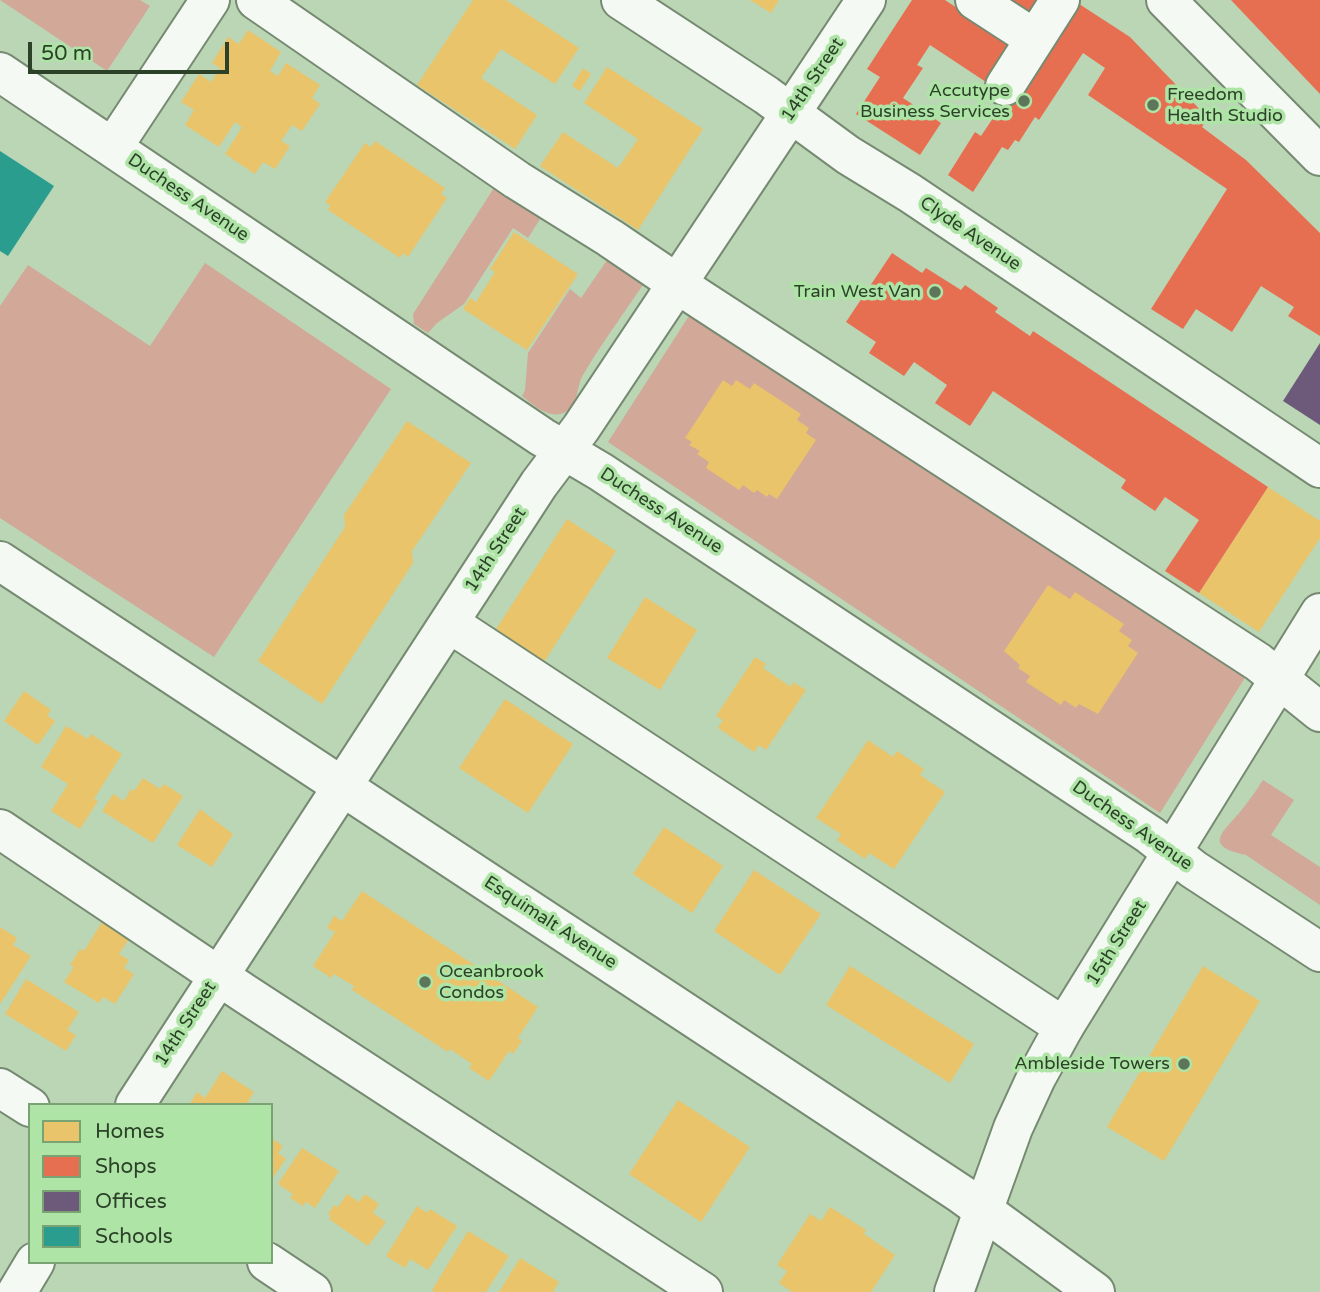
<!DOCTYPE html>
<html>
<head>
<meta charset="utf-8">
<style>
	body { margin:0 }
	#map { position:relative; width:1320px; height:1292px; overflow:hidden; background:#bad6b5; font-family:"Varela Round",sans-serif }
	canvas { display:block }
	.legend { position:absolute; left:28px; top:1103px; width:245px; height:161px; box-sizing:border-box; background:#afe4a7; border:2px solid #7aa374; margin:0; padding:9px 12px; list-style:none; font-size:21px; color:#2b4128 }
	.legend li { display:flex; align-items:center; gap:14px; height:35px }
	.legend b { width:35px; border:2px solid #7aa374 }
	.scale { position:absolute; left:28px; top:42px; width:201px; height:32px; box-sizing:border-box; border:4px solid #2b4128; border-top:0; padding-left:9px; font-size:21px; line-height:24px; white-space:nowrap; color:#2b4128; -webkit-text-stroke:5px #afe4a7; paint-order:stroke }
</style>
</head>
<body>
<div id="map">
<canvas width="1320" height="1292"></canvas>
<ul class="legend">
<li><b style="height:19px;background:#e9c46a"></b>Homes</li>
<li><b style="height:19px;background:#e76f51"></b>Shops</li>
<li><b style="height:19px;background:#6d597a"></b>Offices</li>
<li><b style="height:19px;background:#2a9d8f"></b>Schools</li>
</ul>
<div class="scale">50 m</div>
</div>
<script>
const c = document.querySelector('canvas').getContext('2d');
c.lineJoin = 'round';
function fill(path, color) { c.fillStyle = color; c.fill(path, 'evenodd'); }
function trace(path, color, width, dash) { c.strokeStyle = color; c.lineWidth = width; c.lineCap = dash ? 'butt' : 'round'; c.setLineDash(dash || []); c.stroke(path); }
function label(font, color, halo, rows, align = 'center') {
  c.font = font + ' "Varela Round",sans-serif'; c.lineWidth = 7; c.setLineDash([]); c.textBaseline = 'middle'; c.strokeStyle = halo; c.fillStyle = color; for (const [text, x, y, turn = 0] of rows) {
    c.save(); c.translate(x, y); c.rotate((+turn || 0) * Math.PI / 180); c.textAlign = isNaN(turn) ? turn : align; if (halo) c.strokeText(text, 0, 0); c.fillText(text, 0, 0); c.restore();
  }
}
const green = new Path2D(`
	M 0,0 L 140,0 L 150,6 L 107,71 Z
	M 499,180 L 542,216 L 528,238 L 513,228 L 464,304 L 437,323 L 428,333 L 414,324 L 413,314 Z
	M 614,250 L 649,276 C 627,309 603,341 583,375 C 575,388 580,409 560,414 C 546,417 532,404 522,396 L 525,390 L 528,353 L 570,289 L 581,298 Z
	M 205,263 L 391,389 L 214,657 L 0,518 L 0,306 L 28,265 L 150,346 Z
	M 694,308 L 1246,676 L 1160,813 L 608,442 Z
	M 1263,780 L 1294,800 L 1271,835 L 1320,867 L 1320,905 L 1246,855 C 1203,846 1222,833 1240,812 C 1248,802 1256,791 1263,780 Z`);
const homes = new Path2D(`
	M 473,0 L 506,0 L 579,48 L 555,84 L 501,49 L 481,78 L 537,115 L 515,149 L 417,85 Z
	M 750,0 L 779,0 L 771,13 Z
	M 248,30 L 281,52 L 270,71 L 278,76 L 286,63 L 320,85 L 312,98 L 320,104 L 302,131 L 292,125 L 281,141 L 290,146 L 275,169 L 263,162 L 255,174 L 225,154 L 242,127 L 235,122 L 219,147 L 185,125 L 194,110 L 181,102 L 199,74 L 211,82 L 220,68 L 212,63 L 228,37 L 239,44 Z
	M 607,67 L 703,129 L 638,230 L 540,166 L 563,132 L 618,168 L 638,139 L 584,103 Z
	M 583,68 L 591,74 L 580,91 L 572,86 Z
	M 375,141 L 445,188 L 441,194 L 447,198 L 408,257 L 403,253 L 400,258 L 328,210 L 330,205 L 325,202 L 365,143 L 371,147 Z
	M 514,232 L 578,274 L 527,350 L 463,309 L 470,298 L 476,302 L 495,272 L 490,269 Z
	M 723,380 L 732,386 L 736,380 L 750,389 L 754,383 L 801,414 L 797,420 L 809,428 L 806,433 L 816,440 L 777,499 L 769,494 L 767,497 L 757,490 L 754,493 L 743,485 L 739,490 L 706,468 L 709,462 L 697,454 L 700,451 L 689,445 L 692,442 L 685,438 Z
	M 407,421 L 471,463 L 412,551 L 413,563 L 322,704 L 258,661 L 345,527 L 344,515 Z
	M 1268,487 L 1320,521 L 1320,538 L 1259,632 L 1199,593 Z
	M 567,519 L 616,551 L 542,665 L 493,634 Z
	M 1048,585 L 1070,599 L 1075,592 L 1124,624 L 1119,631 L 1132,640 L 1128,646 L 1138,653 L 1098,714 L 1079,704 L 1076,708 L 1064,700 L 1061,705 L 1026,682 L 1030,676 L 1018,668 L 1020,665 L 1004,651 Z
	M 645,597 L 697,630 L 660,690 L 607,658 Z
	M 755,657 L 766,664 L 763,668 L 791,687 L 793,682 L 806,690 L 766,750 L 759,745 L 754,752 L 718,728 L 723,720 L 716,716 Z
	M 24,691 L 51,710 L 47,715 L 55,721 L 38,745 L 4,721 Z
	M 505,699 L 573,744 L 528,813 L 459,768 Z
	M 66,726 L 88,739 L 91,734 L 122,754 L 94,799 L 98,801 L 80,829 L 51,811 L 68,784 L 41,767 Z
	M 868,740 L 893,757 L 897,751 L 924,769 L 920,775 L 945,792 L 894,869 L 869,853 L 865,859 L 837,840 L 841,834 L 816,818 Z
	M 143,778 L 160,789 L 164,784 L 183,796 L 153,843 L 102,811 L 113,794 L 124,801 L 131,789 L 134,791 Z
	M 200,809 L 233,834 L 212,867 L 177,845 Z
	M 664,827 L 723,866 L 692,913 L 633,874 Z
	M 754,870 L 821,914 L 780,975 L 714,931 Z
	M 362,891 L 538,1007 L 518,1038 L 522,1041 L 513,1054 L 509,1051 L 489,1081 L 469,1068 L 472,1064 L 450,1049 L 448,1052 L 352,990 L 354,986 L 334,974 L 331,978 L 313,966 L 335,932 L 327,928 L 334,916 L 342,921 Z
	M 104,919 L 131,936 L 119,954 L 129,960 L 124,968 L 134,974 L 115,1004 L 103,997 L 99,1003 L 64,982 L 74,967 L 70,965 L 80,949 L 84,951 Z
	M 0,927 L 17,938 L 13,945 L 31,956 L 0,1004 Z
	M 850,966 L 974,1044 L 950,1083 L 826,1005 Z
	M 1203,966 L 1260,1001 L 1164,1161 L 1107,1127 Z
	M 26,979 L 79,1012 L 67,1030 L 76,1035 L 66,1051 L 5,1014 Z
	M 222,1071 L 254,1092 L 246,1105 L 189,1105 L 197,1092 L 205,1098 Z
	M 678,1100 L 750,1147 L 701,1222 L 629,1174 Z
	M 271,1138 L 283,1146 L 278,1153 L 286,1159 L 271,1180 Z
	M 302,1148 L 339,1171 L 315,1208 L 306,1202 L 303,1206 L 290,1198 L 293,1194 L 278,1184 Z
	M 347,1194 L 359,1202 L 365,1194 L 379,1204 L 373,1213 L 386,1222 L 368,1246 L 329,1219 L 331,1216 L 328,1214 L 334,1205 L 338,1207 Z
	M 417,1206 L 427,1213 L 430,1209 L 457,1226 L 428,1270 L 410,1259 L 405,1268 L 386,1256 Z
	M 830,1207 L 866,1230 L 864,1234 L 895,1255 L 871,1292 L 792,1292 L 779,1283 L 787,1271 L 777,1265 L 810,1214 L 821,1221 Z
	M 468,1231 L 509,1256 L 486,1292 L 435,1292 L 432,1290 Z
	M 520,1258 L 559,1282 L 553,1292 L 499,1292 Z`);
const shops = new Path2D(`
	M 912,0 L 945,0 L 957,8 L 962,0 L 1017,47 L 992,86 L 930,45 L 917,65 L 923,68 L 903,98 L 941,123 L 920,155 L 856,114 L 880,77 L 867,69 Z
	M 1007,0 L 1073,0 L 1130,37 L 1208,118 L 1202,127 L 1246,160 L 1320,233 L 1320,336 L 1288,316 L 1294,307 L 1261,286 L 1232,332 L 1196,309 L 1183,329 L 1151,309 L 1227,189 L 1088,95 L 1105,68 L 1083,53 L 1039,120 L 1035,117 L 1019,142 L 1015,140 L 1008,150 L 1002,147 L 973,192 L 948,175 L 975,132 L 981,136 L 1052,30 Z
	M 1231,0 L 1320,0 L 1320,94 L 1302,75 Z
	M 892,253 L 922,273 L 926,268 L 961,290 L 965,285 L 998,308 L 995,312 L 1030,336 L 1033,331 L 1268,487 L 1199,593 L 1165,571 L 1199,520 L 1165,497 L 1155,511 L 1121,488 L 1126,480 L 993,391 L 970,426 L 935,403 L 947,385 L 914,362 L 904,376 L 869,353 L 876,342 L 846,322 Z`);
const offices = new Path2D(`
	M 1320,343 L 1320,425 L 1283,401 Z`);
const schools = new Path2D(`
	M 0,151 L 54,186 L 8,256 L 0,251 Z`);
const minor = new Path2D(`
	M 256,0 L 517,180 L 610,238 L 697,297 L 1258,662 L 1320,712
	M 621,0 L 766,95 L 848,155 L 910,193 L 1320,468
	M 975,0 L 1035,39
	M 0,72 L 542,437 L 601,472 L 1150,835 L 1193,869 L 1320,952
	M 1005,86 L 1060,0
	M 113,147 L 210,0
	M 0,561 L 961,1194 L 1095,1292
	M 449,623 L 1064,1027
	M 0,829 L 244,993 L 703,1292
	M 0,1088 L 30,1107
	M 135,1105 L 539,484 L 581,428 L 866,0
	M 267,1262 L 312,1292
	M 17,1292 L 35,1262`);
const major = new Path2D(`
	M 1166,0 L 1320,156
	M 954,1292 L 1013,1128 L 1036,1078 L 1064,1027 L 1320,613`);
const markers = [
	[1024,101,7,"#5d7559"],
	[1153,105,7,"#5d7559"],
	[935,292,7,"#5d7559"],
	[425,982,7,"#5d7559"],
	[1184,1064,7,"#5d7559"]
];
const streetNames = [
	["14th Street",813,80,-56],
	["Duchess Avenue",188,198,34],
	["Clyde Avenue",970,234,34],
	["Duchess Avenue",661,511,33],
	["14th Street",496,550,-57],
	["Duchess Avenue",1132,826,35],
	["Esquimalt Avenue",550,923,33],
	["15th Street",1117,943,-58],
	["14th Street",186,1024,-57]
];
const poiNames = [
	["Accutype",1010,91],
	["Business Services",1010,112],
	["Freedom",1167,95,"left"],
	["Health Studio",1167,116,"left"],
	["Train West Van",921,292],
	["Oceanbrook",439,972,"left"],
	["Condos",439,993,"left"],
	["Ambleside Towers",1170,1064]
];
fill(green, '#d2a899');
fill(homes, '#e9c46a');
fill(shops, '#e76f51');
fill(offices, '#6d597a');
fill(schools, '#2a9d8f');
trace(minor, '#758a71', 42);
trace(major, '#758a71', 42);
trace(minor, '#f5f9f4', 38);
trace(major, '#f5f9f4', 38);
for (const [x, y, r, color] of markers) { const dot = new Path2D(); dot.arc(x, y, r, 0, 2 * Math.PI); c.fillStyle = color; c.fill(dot); trace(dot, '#afe4a7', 2.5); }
label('18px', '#2b4128', '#afe4a7', streetNames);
label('18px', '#2b4128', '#afe4a7', poiNames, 'right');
</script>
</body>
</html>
